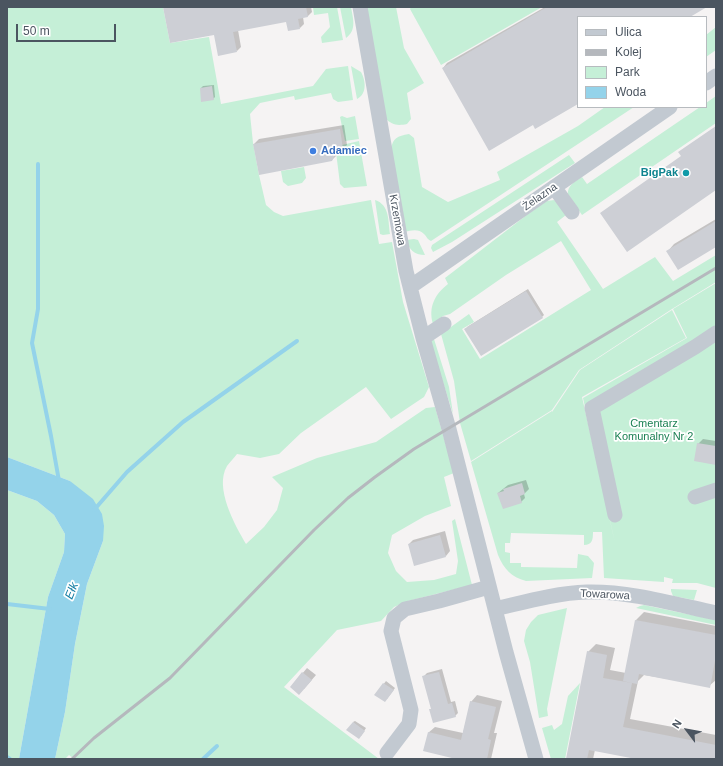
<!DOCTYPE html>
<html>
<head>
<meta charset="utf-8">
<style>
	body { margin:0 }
	#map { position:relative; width:723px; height:766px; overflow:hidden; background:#f5f3f3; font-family:Helvetica,sans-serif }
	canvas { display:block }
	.frame { position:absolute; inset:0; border:8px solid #4b5560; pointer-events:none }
	.legend { position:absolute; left:577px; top:16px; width:130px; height:92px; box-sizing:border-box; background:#fff; border:1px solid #b7bbbf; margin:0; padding:5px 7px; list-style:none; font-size:12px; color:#4b5560 }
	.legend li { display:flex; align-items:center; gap:8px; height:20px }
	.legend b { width:20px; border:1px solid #b7bbbf }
	.north { position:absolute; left:667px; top:710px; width:40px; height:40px; -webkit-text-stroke:3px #fff; paint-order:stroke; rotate:302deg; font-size:11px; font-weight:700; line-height:16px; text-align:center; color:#4b5560 }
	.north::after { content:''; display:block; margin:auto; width:14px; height:18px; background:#4b5560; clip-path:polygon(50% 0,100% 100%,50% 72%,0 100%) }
	.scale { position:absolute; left:16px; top:24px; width:100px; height:18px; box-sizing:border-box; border:2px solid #4b5560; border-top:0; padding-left:5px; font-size:12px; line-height:14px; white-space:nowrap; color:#4b5560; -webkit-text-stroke:3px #fff; paint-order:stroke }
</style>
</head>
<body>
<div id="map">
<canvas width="723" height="766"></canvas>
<div class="frame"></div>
<ul class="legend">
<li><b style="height:5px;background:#c2c9d1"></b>Ulica</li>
<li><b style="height:5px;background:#b5b8bd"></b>Kolej</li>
<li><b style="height:11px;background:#c5efd7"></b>Park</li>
<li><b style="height:11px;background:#94d3ea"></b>Woda</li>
</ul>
<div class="north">N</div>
<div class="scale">50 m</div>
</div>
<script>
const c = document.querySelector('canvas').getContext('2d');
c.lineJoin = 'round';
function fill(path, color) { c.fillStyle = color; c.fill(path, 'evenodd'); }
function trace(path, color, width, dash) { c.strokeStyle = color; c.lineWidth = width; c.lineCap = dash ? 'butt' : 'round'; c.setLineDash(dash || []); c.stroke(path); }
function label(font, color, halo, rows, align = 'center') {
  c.font = font + ' Helvetica,sans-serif'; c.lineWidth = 3.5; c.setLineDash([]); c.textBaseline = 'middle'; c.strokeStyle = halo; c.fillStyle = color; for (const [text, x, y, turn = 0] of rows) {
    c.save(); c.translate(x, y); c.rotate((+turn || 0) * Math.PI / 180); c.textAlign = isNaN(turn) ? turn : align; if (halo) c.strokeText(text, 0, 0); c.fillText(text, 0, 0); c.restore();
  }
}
const green = new Path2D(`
	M 7,7 L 163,7 L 170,43 L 209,37 L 221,104 L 313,86 L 326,69 L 348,66 L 353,100 L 338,102 L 333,99 L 331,93 L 295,100 L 294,96 L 260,103 L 250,114 L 253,143 L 259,175 L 266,205 L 274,212 L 283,216 L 371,200 L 379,244 L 392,242 L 403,302 L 429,387 L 424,397 L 391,419 L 366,387 L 301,433 L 279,454 L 260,458 L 237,454 C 234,458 230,462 227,466 C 214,488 235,525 246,544 L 264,527 L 277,510 L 283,488 L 272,477 L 317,458 L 376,442 L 426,408 L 435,407 L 454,473 L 444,477 L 451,506 L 425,516 L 392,535 L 388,553 L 396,571 L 407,582 L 434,580 L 456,574 L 458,561 L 452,521 L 455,519 L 472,585 L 408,601 L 394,607 L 381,621 L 337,630 L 284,687 L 379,759 L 74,759 L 69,755 L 65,759 L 55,759 L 65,712 L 75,644 L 87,584 L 103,541 L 70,481 L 7,457 Z
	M 313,7 L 337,7 L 343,40 L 322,43 L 321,37 L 330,27 L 328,13 L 314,15 Z
	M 340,7 L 351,7 C 353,19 357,30 346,38 Z
	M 366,7 L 396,7 L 404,48 L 424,83 L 407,93 L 411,119 L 407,124 C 397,126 392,125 385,118 Z
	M 411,7 L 542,7 L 441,65 L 410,9 Z
	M 716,27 L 716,50 L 706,57 L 706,35 Z
	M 351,66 L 361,72 C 366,81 367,94 357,99 Z
	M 716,96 L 716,123 L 582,215 L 568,194 C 567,186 575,181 582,177 L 587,184 L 700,107 L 706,107 L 706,103 Z
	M 605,107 L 634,107 L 431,241 C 427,239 427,237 424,234 C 419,229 412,230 405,232 L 391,149 C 393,138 397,136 409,134 L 414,138 L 422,187 L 448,202 L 500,180 L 497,172 L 578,126 Z
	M 342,116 L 347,118 L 355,116 L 359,139 L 345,141 L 340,117 Z
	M 359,141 L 367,186 L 344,188 L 340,184 L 336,152 L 343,150 L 342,145 Z
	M 569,155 L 575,163 L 452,242 L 433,252 L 431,248 L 432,245 Z
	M 304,167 L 306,178 L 302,183 L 288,186 L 283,182 L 281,171 Z
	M 375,200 C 390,205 388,221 390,234 L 383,235 L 380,234 Z
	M 554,200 L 557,202 L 566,215 L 557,222 L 603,289 L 655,257 L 673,281 L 716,255 L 716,282 L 672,309 L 579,370 L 552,410 L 471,461 L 460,423 L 454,381 L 441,334 L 469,314 L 474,322 L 462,329 L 480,359 L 591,290 L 561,241 L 506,275 L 450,314 L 443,316 L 433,324 C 428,307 435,294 448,284 L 445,278 L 528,214 L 547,201 Z
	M 414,239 L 418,240 L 425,255 C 414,255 409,249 406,240 Z
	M 716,283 L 716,588 L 697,583 L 672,583 L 673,579 L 664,577 L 664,582 L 604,578 L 602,532 L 593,532 C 593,540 592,545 584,545 L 584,535 L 511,533 L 510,543 L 505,543 L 505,552 L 510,553 L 510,563 L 521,563 L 521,567 L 577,568 L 578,554 L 588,556 L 594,563 L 592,578 L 526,581 C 511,577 504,569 498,555 L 471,462 L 552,411 L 552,412 L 580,370 L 672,310 L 686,338 L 582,397 L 615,543 L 583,398 L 687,338 L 673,309 Z
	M 434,339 L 449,387 L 453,414 L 430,341 Z
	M 7,490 L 37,501 L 54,515 L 65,534 L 64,552 L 48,597 L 19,759 L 7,759 Z
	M 671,589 L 697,590 L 694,600 L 673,596 L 671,591 Z
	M 644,605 L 716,620 L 716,625 L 636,608 L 640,606 Z
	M 567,608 L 547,709 L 548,716 L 539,718 L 530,662 L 524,641 L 526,630 L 531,622 L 538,615 Z
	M 580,683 L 565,759 L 551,759 L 542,728 L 552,725 L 554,730 L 562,724 L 568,696 Z`);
const water = new Path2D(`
	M 7,457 L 70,481 L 93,499 L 102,514 L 104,526 L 103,541 L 87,584 L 75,644 L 65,712 L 55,759 L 19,759 L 48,597 L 64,552 L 65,534 L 54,515 L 37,501 L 7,490 Z`);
const shadow = new Path2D(`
	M 164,7 L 311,7 L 312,12 L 308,16 L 303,17 L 304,24 L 300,28 L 287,21 L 238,30 L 241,47 L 237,51 L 214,34 Z
	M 545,7 L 705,7 L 688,17 L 578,17 L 578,103 L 533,124 L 443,68 L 447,63 Z
	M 214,85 L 215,97 L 213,99 L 201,88 L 203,86 Z
	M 344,125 L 347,145 L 343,149 L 339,150 L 336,156 L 332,160 L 254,144 L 259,139 Z
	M 716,219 L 716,246 L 668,251 L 674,244 Z
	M 528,289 L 544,315 L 542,317 L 467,327 Z
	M 703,439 L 716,441 L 716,464 L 698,444 Z
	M 526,480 L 529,489 L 524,494 L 525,498 L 521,502 L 498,493 L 508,485 Z
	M 445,531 L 450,551 L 446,556 L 409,544 L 413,540 Z
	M 644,612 L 716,626 L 716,680 L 709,686 L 644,675 L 638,681 L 630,719 L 716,735 L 716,759 L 642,759 L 595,750 L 593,759 L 567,759 L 588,652 L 596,644 L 615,648 L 610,670 L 626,673 L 636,620 Z
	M 307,668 L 316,675 L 304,689 L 291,687 Z
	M 442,669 L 451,702 L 455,701 L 458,713 L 455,716 L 430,710 L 432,708 L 424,676 L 427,673 Z
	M 386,681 L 395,688 L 387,699 L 376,694 Z
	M 477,695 L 502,701 L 494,733 L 497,733 L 491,759 L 457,759 L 428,733 L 435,727 L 463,733 L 471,702 Z
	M 355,721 L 366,728 L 361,736 L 353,722 Z`);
const stream = new Path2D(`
	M 38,164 L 38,309 L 32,343 L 51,436 L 59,481
	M 94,510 L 127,472 L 183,422 L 297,341
	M 7,604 L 50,609
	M 7,757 L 10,759
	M 203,759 L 217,746`);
const building = new Path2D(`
	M 163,7 L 306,7 L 308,17 L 298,19 L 300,29 L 288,31 L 286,22 L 233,32 L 237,52 L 218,56 L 214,35 L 170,43 Z
	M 547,7 L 707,7 L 690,17 L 578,17 L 578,104 L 535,129 L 533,125 L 489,151 L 442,68 Z
	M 212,86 L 214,100 L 201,102 L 200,88 Z
	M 716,126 L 716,190 L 627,252 L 600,213 L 681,156 L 678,152 Z
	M 340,129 L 343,150 L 337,151 L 332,161 L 259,175 L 253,144 Z
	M 716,221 L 716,247 L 678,270 L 666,251 Z
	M 526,291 L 543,318 L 481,356 L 464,329 Z
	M 697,443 L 716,446 L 716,465 L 694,461 Z
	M 522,483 L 525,494 L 520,496 L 522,503 L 503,509 L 497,493 L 504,491 L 503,489 Z
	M 440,535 L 446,557 L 414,566 L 408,544 Z
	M 635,620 L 716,635 L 716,655 L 710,688 L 639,674 L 637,684 L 623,681 Z
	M 587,651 L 607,655 L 603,678 L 632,683 L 623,727 L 716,745 L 716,759 L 636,759 L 589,750 L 587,759 L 566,759 Z
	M 302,672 L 312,680 L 299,695 L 290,687 Z
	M 439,672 L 448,704 L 452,703 L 456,717 L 433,723 L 429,709 L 431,709 L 422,676 Z
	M 383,683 L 394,690 L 385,702 L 374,695 Z
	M 470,701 L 496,707 L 488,739 L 491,740 L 487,759 L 456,759 L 423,751 L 428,732 L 461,740 Z
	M 353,722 L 365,731 L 359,739 L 346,730 Z`);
const minor = new Path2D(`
	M 360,7 L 406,271 L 423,338 L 449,429 L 506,652 L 536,759
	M 706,83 L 716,76
	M 554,187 L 572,212
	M 410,287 L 670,107
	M 423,338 L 444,324
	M 695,497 L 716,490
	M 615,515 L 592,408 L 695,347 L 716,333
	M 495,609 C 525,602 556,593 587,592 C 630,591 674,604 716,613
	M 387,753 L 409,724 L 411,710 L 391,631 L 394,618 L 405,609 L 439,601 L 489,587`);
const rail = new Path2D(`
	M 72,759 L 94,738 L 170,678 L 314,530 L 348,498 L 375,477 L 414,449 L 716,268`);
const markers = [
	[313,151,4,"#3f7fe0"],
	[686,173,4,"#0f9aa8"]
];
const shopNames = [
	["Adamiec",321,151]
];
const cultureNames = [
	["BigPak",678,173]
];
const streetNames = [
	["Żelazna",540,197,-35],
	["Krzemowa",397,220,80],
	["Towarowa",605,595,3]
];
const parkNames = [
	["Cmentarz",654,424],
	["Komunalny Nr 2",654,437]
];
const waterNames = [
	["Ełk",72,591,-68]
];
fill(green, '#c5efd7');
fill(water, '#94d3ea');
fill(shadow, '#0003');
trace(stream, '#94d3ea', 4);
fill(building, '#cdcfd5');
trace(minor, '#c2c9d1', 15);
trace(rail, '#b5b8bd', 3);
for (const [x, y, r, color] of markers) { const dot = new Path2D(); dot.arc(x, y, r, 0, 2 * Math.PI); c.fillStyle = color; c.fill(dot); trace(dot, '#fff', 1.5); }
label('bold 11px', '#366cbe', '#fff', shopNames, 'left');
label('bold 11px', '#0d838f', '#fff', cultureNames, 'right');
label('11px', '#4b5560', '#fff', streetNames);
label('11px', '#1c8154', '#fff', parkNames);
label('italic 12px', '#137da3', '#fff', waterNames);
</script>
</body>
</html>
